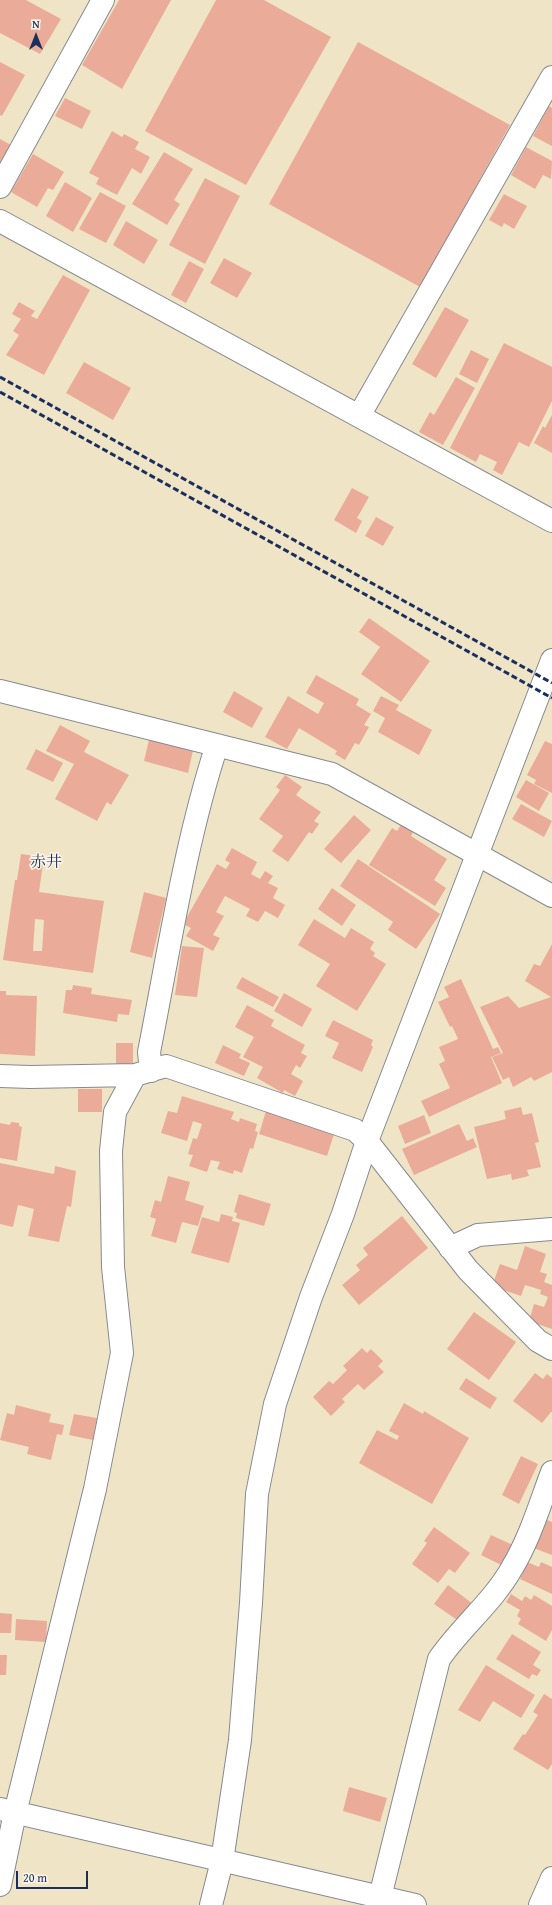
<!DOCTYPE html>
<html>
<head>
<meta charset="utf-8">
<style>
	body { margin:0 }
	#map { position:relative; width:552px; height:1905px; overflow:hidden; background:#efe5c6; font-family:"Gentium Book Plus",serif }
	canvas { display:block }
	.north { position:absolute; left:16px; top:16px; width:40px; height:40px; -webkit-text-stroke:3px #fcf5e5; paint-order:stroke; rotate:0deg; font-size:11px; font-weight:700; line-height:16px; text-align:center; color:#1b2f5e }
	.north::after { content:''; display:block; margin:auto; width:14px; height:18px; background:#1b2f5e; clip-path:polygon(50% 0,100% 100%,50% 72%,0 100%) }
	.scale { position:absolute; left:16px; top:1871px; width:72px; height:18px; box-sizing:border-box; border:2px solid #1b2f5e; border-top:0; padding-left:5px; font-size:12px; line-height:14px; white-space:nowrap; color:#1b2f5e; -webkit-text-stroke:3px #fcf5e5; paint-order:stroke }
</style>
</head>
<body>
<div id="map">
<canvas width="552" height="1905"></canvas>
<div class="north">N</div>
<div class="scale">20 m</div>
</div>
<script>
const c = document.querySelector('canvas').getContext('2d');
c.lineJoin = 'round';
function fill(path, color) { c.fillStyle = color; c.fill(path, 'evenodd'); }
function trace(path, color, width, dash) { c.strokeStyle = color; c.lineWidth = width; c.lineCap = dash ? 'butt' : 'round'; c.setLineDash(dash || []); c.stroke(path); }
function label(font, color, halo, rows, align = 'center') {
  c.font = font + ' "Gentium Book Plus","Noto Serif JP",serif'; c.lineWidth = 3; c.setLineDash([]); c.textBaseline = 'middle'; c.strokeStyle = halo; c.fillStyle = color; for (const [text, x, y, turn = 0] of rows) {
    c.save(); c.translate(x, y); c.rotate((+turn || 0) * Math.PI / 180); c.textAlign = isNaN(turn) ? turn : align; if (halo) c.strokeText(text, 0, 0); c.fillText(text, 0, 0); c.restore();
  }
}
const building = new Path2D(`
	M 0,0 L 26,0 L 61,19 L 40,54 L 0,33 Z
	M 119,0 L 171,0 L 122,89 L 82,65 Z
	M 216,0 L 264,0 L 331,37 L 246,185 L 145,131 Z
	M 358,42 L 510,125 L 420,287 L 269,204 Z
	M 0,62 L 25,75 L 2,116 L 0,115 Z
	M 65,98 L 91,111 L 82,129 L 55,116 Z
	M 549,106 L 552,108 L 552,146 L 533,136 Z
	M 112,131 L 122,137 L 124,134 L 139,142 L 135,149 L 150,157 L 141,174 L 132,168 L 117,195 L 96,184 L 99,178 L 89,173 Z
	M 0,139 L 11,145 L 1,162 L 0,162 Z
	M 526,147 L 552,161 L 551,179 L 543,175 L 535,189 L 511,175 Z
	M 164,152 L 193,169 L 174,200 L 180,204 L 167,225 L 132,204 Z
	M 33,154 L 64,172 L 53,190 L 48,188 L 37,207 L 11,192 Z
	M 205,178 L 240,196 L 205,264 L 169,245 Z
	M 65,182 L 92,198 L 73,232 L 46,216 Z
	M 100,192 L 126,206 L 106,243 L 79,229 Z
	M 504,194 L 527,206 L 514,229 L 504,223 L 502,227 L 489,220 Z
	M 126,221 L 158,240 L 144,264 L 113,245 Z
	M 224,258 L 252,273 L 237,298 L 210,283 Z
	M 189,261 L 204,269 L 186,303 L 171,295 Z
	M 63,275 L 90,290 L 44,375 L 6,355 L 19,335 L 13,331 L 21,319 L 12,314 L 19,302 L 35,311 L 31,316 L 37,319 Z
	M 445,307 L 469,320 L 436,378 L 412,364 Z
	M 504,343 L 552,367 L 552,401 L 529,447 L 519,442 L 502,475 L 493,470 L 497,462 L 480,454 L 476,462 L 450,448 Z
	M 471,350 L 489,359 L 477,383 L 459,374 Z
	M 84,362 L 131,388 L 113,420 L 66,393 Z
	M 456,377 L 475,388 L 443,445 L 419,432 L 430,412 L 434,415 Z
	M 552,415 L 552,453 L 534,443 L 543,426 L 545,428 Z
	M 352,488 L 369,497 L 357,518 L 362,521 L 356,533 L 334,520 Z
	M 376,517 L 394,527 L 383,546 L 365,536 Z
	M 369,618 L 430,661 L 401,702 L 361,674 L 380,647 L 359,632 Z
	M 316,675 L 359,699 L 356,705 L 371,714 L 364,725 L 369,727 L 359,745 L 355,743 L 345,760 L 335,754 L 337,751 L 299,728 L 287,749 L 265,737 L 288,696 L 318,714 L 324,703 L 306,693 Z
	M 234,691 L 263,708 L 252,728 L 223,712 Z
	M 381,696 L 399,705 L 396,710 L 432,730 L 419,755 L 378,732 L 385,718 L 373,711 Z
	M 60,725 L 90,741 L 84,752 L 129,775 L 111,805 L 107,802 L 97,821 L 55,799 L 74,764 L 46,751 Z
	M 150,735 L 194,746 L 188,773 L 144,761 Z
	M 545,741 L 552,744 L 552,793 L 534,784 L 536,780 L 527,775 Z
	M 36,749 L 63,763 L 53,782 L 26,769 Z
	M 285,775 L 302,787 L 296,795 L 321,812 L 314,821 L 319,824 L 312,834 L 309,832 L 288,862 L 272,851 L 283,836 L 259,819 L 280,790 L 276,787 Z
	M 526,780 L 549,793 L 539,811 L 516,797 Z
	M 521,804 L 552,821 L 544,837 L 512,819 Z
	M 354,815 L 371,830 L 341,863 L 324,849 Z
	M 402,823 L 414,830 L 411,836 L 447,859 L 434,880 L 446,888 L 435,906 L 369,865 L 392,828 L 397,831 Z
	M 232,848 L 257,862 L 251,874 L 260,879 L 265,871 L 273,876 L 268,883 L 278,888 L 273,898 L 285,905 L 278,918 L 265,911 L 258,922 L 246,916 L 250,909 L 225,896 L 216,912 L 224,916 L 213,935 L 220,938 L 213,951 L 186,936 L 191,928 L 183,924 L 217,864 L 226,869 L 230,863 L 225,860 Z
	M 21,854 L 44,857 L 39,892 L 104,901 L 93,973 L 3,960 L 15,880 L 17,880 ZM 35,919 L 44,920 L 42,951 L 33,951 Z
	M 358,859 L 440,914 L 416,949 L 388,930 L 393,922 L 340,886 Z
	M 332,888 L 356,905 L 342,926 L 318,909 Z
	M 144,892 L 166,898 L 152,958 L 130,952 Z
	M 314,919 L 345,938 L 351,928 L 374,942 L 370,949 L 375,953 L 373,956 L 386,964 L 357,1011 L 316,986 L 330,964 L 298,945 Z
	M 552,944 L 552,1072 L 534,1081 L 531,1077 L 513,1087 L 509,1077 L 503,1080 L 492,1057 L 503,1053 L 480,1007 L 508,996 L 519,1008 L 551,997 L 525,981 L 534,964 L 540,966 Z
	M 182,946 L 204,948 L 197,997 L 175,995 Z
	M 242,977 L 279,997 L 273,1007 L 236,988 Z
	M 461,979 L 493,1049 L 498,1047 L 501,1053 L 491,1057 L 502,1083 L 429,1117 L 421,1101 L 450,1088 L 439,1064 L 445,1061 L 439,1047 L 458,1039 L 452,1026 L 450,1027 L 438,1002 L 449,997 L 444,987 Z
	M 73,985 L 92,988 L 91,994 L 132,1000 L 129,1015 L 118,1014 L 117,1022 L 63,1013 L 66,990 L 72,990 Z
	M 0,991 L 6,991 L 6,995 L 37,996 L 35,1056 L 0,1054 Z
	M 284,993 L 312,1009 L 302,1027 L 274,1011 Z
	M 247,1005 L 274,1020 L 271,1026 L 305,1045 L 301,1053 L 307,1056 L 300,1068 L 296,1065 L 291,1074 L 303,1081 L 295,1096 L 284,1090 L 283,1093 L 257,1078 L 263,1067 L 243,1057 L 254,1037 L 235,1027 Z
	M 333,1020 L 373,1040 L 371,1045 L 373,1047 L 362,1072 L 332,1058 L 339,1043 L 325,1036 Z
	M 116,1043 L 133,1043 L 133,1064 L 116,1064 Z
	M 223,1045 L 241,1054 L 239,1058 L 250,1063 L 244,1076 L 215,1063 Z
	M 78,1089 L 102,1089 L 102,1112 L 78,1112 Z
	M 182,1096 L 234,1112 L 231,1119 L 239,1122 L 240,1118 L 257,1124 L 255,1131 L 258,1132 L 253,1149 L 250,1148 L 242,1173 L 234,1170 L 233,1174 L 217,1169 L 220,1162 L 211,1160 L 207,1172 L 189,1166 L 193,1155 L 188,1154 L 193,1138 L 197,1139 L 202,1124 L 193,1121 L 187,1141 L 161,1133 L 168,1111 L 177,1113 Z
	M 521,1107 L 523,1115 L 532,1113 L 539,1142 L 535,1143 L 541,1167 L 527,1170 L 529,1176 L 512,1180 L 511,1174 L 487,1179 L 474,1127 L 506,1119 L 504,1111 Z
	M 266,1111 L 334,1134 L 327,1156 L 259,1134 Z
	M 424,1115 L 431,1133 L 405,1144 L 398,1126 Z
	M 11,1122 L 19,1123 L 19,1126 L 22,1127 L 17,1161 L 0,1158 L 0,1123 L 10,1125 Z
	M 459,1124 L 467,1141 L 473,1138 L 477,1147 L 414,1175 L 402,1149 Z
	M 0,1163 L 54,1174 L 55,1166 L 76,1171 L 71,1207 L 67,1206 L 59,1242 L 28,1236 L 34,1209 L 18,1205 L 13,1227 L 0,1224 Z
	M 168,1176 L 190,1182 L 185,1200 L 204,1206 L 198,1226 L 182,1222 L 176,1243 L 151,1236 L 156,1219 L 150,1217 L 155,1200 L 161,1202 Z
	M 239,1194 L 271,1204 L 264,1226 L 236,1218 L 237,1213 L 234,1212 Z
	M 221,1214 L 233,1217 L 232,1221 L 240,1223 L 229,1263 L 191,1253 L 202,1217 L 219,1222 Z
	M 402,1216 L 428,1248 L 359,1305 L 342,1285 L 360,1270 L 356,1265 L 368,1255 L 363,1248 Z
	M 525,1246 L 546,1254 L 540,1272 L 547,1274 L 544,1282 L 552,1285 L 552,1329 L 529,1321 L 534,1304 L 544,1307 L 548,1297 L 540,1294 L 541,1290 L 525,1285 L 521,1296 L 492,1286 L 500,1264 L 517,1270 Z
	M 474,1312 L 516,1342 L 489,1380 L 447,1349 Z
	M 362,1348 L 367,1353 L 371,1349 L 383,1361 L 378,1366 L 384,1372 L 364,1390 L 358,1384 L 342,1399 L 345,1402 L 331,1416 L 313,1397 L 329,1381 L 333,1384 L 347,1370 L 343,1366 Z
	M 535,1373 L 543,1379 L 547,1374 L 552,1378 L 552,1412 L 551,1412 L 542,1423 L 513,1401 Z
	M 466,1378 L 497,1398 L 490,1409 L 459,1389 Z
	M 404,1403 L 423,1414 L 424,1411 L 469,1438 L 432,1504 L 359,1463 L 377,1430 L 397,1440 L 399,1436 L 389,1431 Z
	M 16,1405 L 51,1414 L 49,1422 L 64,1425 L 62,1435 L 57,1434 L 51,1460 L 27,1454 L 29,1447 L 0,1440 L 7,1413 L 14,1415 Z
	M 74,1414 L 97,1418 L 93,1440 L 69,1435 Z
	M 521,1456 L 538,1464 L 519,1504 L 502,1495 Z
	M 542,1518 L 552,1522 L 552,1555 L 531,1547 Z
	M 434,1527 L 470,1553 L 455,1573 L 449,1569 L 438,1583 L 412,1564 L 427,1543 L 424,1541 Z
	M 491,1535 L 515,1546 L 505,1567 L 481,1555 Z
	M 527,1562 L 539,1567 L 541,1562 L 552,1567 L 552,1594 L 520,1579 Z
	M 448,1585 L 473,1604 L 460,1622 L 434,1604 Z
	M 511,1594 L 522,1601 L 525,1596 L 531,1600 L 534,1595 L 552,1606 L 552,1630 L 546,1641 L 518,1624 L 521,1619 L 517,1616 L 520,1610 L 506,1602 Z
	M 0,1613 L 12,1614 L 11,1633 L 0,1633 Z
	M 16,1619 L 47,1621 L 46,1642 L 15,1640 Z
	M 512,1634 L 541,1652 L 533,1665 L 541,1670 L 537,1676 L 532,1674 L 529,1679 L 496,1659 Z
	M 0,1655 L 7,1655 L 6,1675 L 0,1675 Z
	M 486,1665 L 535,1695 L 521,1718 L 493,1701 L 480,1722 L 458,1710 Z
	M 544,1694 L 552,1699 L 552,1764 L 548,1770 L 513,1749 L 523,1734 L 525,1735 L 538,1715 L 533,1712 Z
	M 349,1787 L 387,1798 L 380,1822 L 343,1811 Z`);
const street = new Path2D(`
	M 0,187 L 103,0
	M 0,221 L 552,521
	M 359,416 L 552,77
	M 0,691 L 332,774 L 552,896
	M 151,1071 L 149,1052 C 169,951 185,843 217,745
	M 0,1076 L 30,1077 L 135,1075 L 166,1066 L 355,1130 L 367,1141 L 468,1270 L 538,1341 L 552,1349
	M 450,1248 L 478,1235 L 552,1229
	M 0,1809 L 415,1905
	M 0,1885 L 15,1813 L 95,1489 L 122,1353 L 113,1267 L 111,1151 L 115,1112 L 135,1075
	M 380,1897 L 439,1659 C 461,1627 493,1602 512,1568 C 530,1538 540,1504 552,1472
	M 540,1905 L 552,1878`);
const secondary = new Path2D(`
	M 211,1905 L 222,1861 L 240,1740 L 251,1603 L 257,1494 L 275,1404 L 311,1297 L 343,1214 L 367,1141 L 552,660`);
const rail = new Path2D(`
	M 0,377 L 552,683
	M 0,392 L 552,698`);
const neighbourhoodNames = [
	["赤井",46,863]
];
fill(building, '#eaac98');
trace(street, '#858a92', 24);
trace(secondary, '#858a92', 24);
trace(street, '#fff', 22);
trace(secondary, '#fff', 22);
trace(rail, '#1b2f5e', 3, [6, 3]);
label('16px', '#1b2f5e', '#fcf5e5', neighbourhoodNames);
</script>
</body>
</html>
